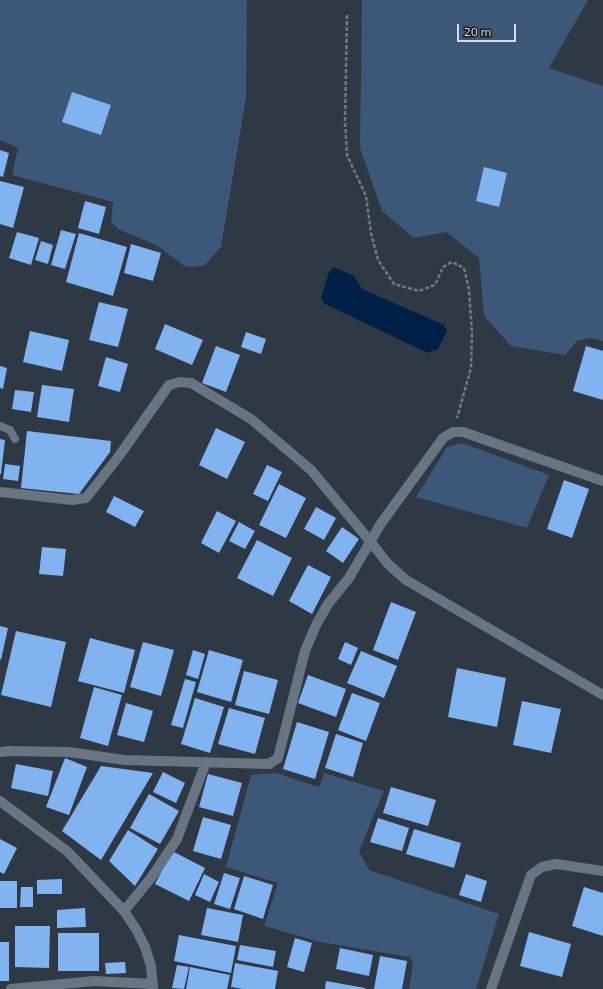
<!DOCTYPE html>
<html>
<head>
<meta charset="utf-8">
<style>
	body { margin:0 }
	#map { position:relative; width:603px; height:989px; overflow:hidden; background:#2f3845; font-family:"Exo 2",sans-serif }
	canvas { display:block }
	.scale { position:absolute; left:457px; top:24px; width:59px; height:18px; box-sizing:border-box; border:2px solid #d5dbe3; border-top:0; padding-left:5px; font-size:12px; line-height:14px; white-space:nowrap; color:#d5dbe3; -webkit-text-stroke:3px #1b1f25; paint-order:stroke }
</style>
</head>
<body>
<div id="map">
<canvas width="603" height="989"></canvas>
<div class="scale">20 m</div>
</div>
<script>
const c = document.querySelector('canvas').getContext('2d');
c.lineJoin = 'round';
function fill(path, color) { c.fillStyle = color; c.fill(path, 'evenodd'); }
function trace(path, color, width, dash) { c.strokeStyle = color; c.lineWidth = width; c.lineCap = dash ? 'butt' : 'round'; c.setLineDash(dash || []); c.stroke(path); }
const green = new Path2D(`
	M 0,0 L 247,0 L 246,98 L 221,247 L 204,266 L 186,267 L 156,245 L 120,230 L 111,222 L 113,202 L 12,175 L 18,148 L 0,140 Z
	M 362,0 L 588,0 L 549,68 L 603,86 L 603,341 L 591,338 L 577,341 L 565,355 L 511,346 L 484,316 L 479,258 L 446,232 L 414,238 L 382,211 L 360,148 Z
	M 462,443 L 549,475 L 527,528 L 416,497 L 447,447 Z
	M 276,773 L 319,787 L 324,773 L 384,791 L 359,851 L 369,870 L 499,914 L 476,989 L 409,989 L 413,963 L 409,957 L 320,942 L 264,926 L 278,883 L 226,867 L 251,775 Z`);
const water = new Path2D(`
	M 334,267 L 354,276 L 362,289 L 444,325 L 447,331 L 438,349 L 428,353 L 325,304 L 321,298 L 329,272 Z`);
const building = new Path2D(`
	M 72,92 L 111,105 L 101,135 L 62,122 Z
	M 0,150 L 9,153 L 3,177 L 0,176 Z
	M 484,167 L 507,173 L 499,207 L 476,201 Z
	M 0,181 L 24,187 L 13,228 L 0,224 Z
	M 85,201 L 106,207 L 99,234 L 78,228 Z
	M 61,230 L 76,234 L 65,269 L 51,265 Z
	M 17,232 L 39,238 L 31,265 L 9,258 Z
	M 79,233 L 127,247 L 113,296 L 66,282 Z
	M 41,241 L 53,245 L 48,264 L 35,260 Z
	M 131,244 L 161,253 L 153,281 L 124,273 Z
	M 99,302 L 128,309 L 118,347 L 89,340 Z
	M 165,324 L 203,340 L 192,365 L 155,349 Z
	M 30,331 L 69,340 L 62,371 L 23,362 Z
	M 246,332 L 266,339 L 261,354 L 241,347 Z
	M 216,346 L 240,355 L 226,392 L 202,383 Z
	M 586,346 L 603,351 L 603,400 L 573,391 Z
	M 106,357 L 128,364 L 120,392 L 98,386 Z
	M 0,366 L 7,368 L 3,389 L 0,388 Z
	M 42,385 L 74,389 L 69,422 L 37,417 Z
	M 15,390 L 34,392 L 31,412 L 12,409 Z
	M 216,428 L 245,442 L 227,479 L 199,465 Z
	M 27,431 L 111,441 L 110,452 L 79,494 L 21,488 Z
	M 0,439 L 5,440 L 1,474 L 0,474 Z
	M 5,464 L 20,466 L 18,481 L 3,479 Z
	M 267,465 L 282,472 L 268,501 L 253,494 Z
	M 564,480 L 589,489 L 572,538 L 547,529 Z
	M 279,484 L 306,498 L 286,538 L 259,525 Z
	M 114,496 L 144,511 L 135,527 L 106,512 Z
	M 316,507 L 336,518 L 324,540 L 304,529 Z
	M 217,511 L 236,521 L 219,553 L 201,543 Z
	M 239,522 L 255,531 L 245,549 L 229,541 Z
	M 342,527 L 359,539 L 343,563 L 326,551 Z
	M 257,540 L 292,558 L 273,596 L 237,578 Z
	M 42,547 L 66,549 L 63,576 L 39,574 Z
	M 308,565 L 331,577 L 312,614 L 289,601 Z
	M 391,602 L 416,612 L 398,660 L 373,650 Z
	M 0,626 L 8,628 L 1,660 L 0,659 Z
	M 16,631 L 66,642 L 51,707 L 1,695 Z
	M 90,638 L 135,650 L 124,693 L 78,681 Z
	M 143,642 L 174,650 L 161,696 L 130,687 Z
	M 345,642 L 358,648 L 351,665 L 338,659 Z
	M 193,650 L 205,654 L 198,679 L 186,675 Z
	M 209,650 L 243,660 L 231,702 L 197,692 Z
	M 361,651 L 397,666 L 384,698 L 347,683 Z
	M 457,668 L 506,678 L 497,727 L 448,717 Z
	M 244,671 L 278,680 L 269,714 L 235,705 Z
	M 308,675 L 346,689 L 336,717 L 298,703 Z
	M 185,679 L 196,682 L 183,728 L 171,725 Z
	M 94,687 L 122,695 L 108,746 L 80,738 Z
	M 352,693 L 380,703 L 366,741 L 338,730 Z
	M 195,698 L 224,707 L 210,753 L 181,744 Z
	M 522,701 L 561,709 L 551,753 L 513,745 Z
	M 126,703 L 153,711 L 144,742 L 117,735 Z
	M 229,708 L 265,718 L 255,754 L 218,744 Z
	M 297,722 L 329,732 L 315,779 L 283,769 Z
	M 336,734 L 363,743 L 353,777 L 325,768 Z
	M 65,758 L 87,767 L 69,815 L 46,807 Z
	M 16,764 L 53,771 L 48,796 L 11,788 Z
	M 101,766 L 153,773 L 101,860 L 62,831 Z
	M 163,772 L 185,783 L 176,803 L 153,792 Z
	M 208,774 L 242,783 L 233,816 L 199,807 Z
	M 391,787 L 436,800 L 428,826 L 383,813 Z
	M 149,794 L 179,811 L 160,844 L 130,828 Z
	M 203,817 L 231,825 L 221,859 L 193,851 Z
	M 378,818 L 409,828 L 402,851 L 370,842 Z
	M 414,829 L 461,843 L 454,868 L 406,854 Z
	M 128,830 L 158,849 L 135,886 L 109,861 Z
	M 0,839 L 17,848 L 4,874 L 0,872 Z
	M 172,851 L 205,868 L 189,901 L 155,884 Z
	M 224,873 L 240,878 L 230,909 L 214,904 Z
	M 204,874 L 219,882 L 210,902 L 195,895 Z
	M 466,874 L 487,881 L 481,902 L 459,895 Z
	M 244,876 L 273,885 L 263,919 L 234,909 Z
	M 62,879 L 62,894 L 37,894 L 37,880 Z
	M 0,881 L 17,881 L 17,908 L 0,908 Z
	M 21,887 L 33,887 L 33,907 L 20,907 Z
	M 584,887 L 603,893 L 603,936 L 572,926 Z
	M 85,908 L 86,927 L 57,928 L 57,910 Z
	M 207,908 L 243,915 L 238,942 L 201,935 Z
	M 15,926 L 50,926 L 49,968 L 15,967 Z
	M 529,932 L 571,944 L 562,977 L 520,966 Z
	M 58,933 L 99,933 L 99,971 L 58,971 Z
	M 179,935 L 236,946 L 231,973 L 174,961 Z
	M 295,938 L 312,943 L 304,972 L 287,967 Z
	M 0,942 L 9,942 L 9,981 L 0,981 Z
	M 240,945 L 276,951 L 273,967 L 237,960 Z
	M 340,948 L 373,955 L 369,976 L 336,969 Z
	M 380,956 L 407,961 L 402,989 L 374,989 Z
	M 125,962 L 126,973 L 106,974 L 105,963 Z
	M 235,963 L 278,971 L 275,989 L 243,989 L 231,987 Z
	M 177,965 L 189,967 L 184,989 L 172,988 Z
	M 190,967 L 230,975 L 227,989 L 186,989 Z
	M 326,981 L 365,988 L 365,989 L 325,989 Z`);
const path = new Path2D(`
	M 347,15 L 345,122 L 347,155 L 366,196 L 371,233 L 378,260 L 394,284 L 419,291 L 435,285 L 443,267 L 452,262 L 464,268 L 469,289 L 472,333 L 471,368 L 457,418`);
const service = new Path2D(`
	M 0,426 L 10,430 L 15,439`);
const minor = new Path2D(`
	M 0,492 L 72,500 L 86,498 L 119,456 L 169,385 L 180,382 L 191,383 L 251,419 L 311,470 L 370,541 L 388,564 L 406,580 L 603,695
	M 0,752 L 8,751 L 69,752 L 124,760 L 269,764 L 278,758 L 305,651 L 316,625 L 328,604 L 349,578 L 380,525 L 443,438 L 453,432 L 463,432 L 603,481
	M 124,911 L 151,878 L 177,839 L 206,762
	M 11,989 L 94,981 L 153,984
	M 491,989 L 531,875 L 542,867 L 556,864 L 603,871`);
const tertiary = new Path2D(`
	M 0,801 L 68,852 L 124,911 L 136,929 L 145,947 L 151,966 L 153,989`);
fill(green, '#3c5778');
fill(water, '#001f47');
fill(building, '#81b3f1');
trace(path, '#707883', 2.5, [4, 2]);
trace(service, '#697482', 8);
trace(minor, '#697482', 10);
trace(tertiary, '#697482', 10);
</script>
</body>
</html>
